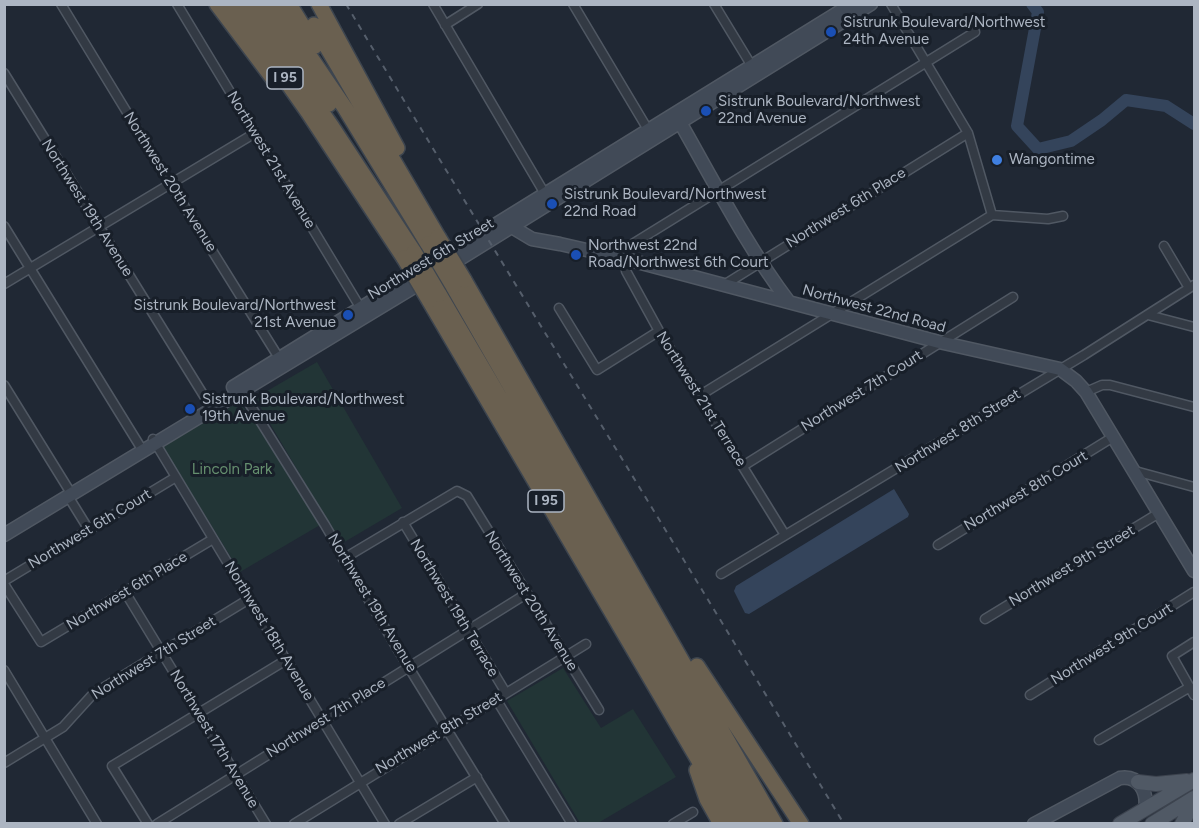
<!DOCTYPE html>
<html>
<head>
<meta charset="utf-8">
<style>
	body { margin:0 }
	#map { position:relative; width:1199px; height:828px; overflow:hidden; background:#202834; font-family:Figtree,sans-serif }
	canvas { display:block }
	.frame { position:absolute; inset:0; border:6px solid #acb5c2; pointer-events:none }
</style>
</head>
<body>
<div id="map">
<canvas width="1199" height="828"></canvas>
<div class="frame"></div>
</div>
<script>
const c = document.querySelector('canvas').getContext('2d');
c.lineJoin = 'round';
function fill(path, color) { c.fillStyle = color; c.fill(path, 'evenodd'); }
function trace(path, color, width, dash) { c.strokeStyle = color; c.lineWidth = width; c.lineCap = dash ? 'butt' : 'round'; c.setLineDash(dash || []); c.stroke(path); }
function label(font, color, halo, rows, align = 'center') {
  c.font = font + ' Figtree,sans-serif'; c.lineWidth = 6; c.setLineDash([]); c.textBaseline = 'middle'; c.strokeStyle = halo; c.fillStyle = color; for (const [text, x, y, turn = 0] of rows) {
    c.save(); c.translate(x, y); c.rotate((+turn || 0) * Math.PI / 180); c.textAlign = isNaN(turn) ? turn : align; if (halo) c.strokeText(text, 0, 0); c.fillText(text, 0, 0); c.restore();
  }
}
const green = new Path2D(`
	M 317,362 L 402,508 L 341,544 L 255,398 Z
	M 239,402 L 270,441 L 320,525 L 240,572 L 163,447 Z
	M 563,668 L 601,728 L 633,709 L 676,777 L 598,823 L 580,823 L 507,701 Z`);
const water = new Path2D(`
	M 894,489 L 909,514 L 908,517 L 749,614 L 745,613 L 734,591 L 736,586 Z`);
const river = new Path2D(`
	M 1032,4 L 1038,12 L 1017,126 L 1038,149 L 1071,141 L 1102,120 L 1126,100 L 1166,106 L 1194,124`);
const street = new Path2D(`
	M 61,4 L 170,183 L 279,358
	M 177,4 L 363,312
	M 433,4 L 545,194
	M 573,4 L 650,133
	M 714,4 L 753,68
	M 891,4 L 968,133 L 992,215
	M 445,25 L 478,4
	M 4,73 L 209,404
	M 4,226 L 143,451
	M 1164,246 L 1189,288
	M 4,284 L 255,133
	M 724,285 L 968,133
	M 559,308 L 597,370 L 659,331
	M 1148,315 L 1194,327
	M 4,385 L 69,490 L 68,496 L 89,530
	M 239,387 L 325,525 L 395,645 L 505,824
	M 1086,392 L 1102,385 L 1110,385 L 1194,407
	M 699,396 L 992,215 L 1048,219 L 1063,216
	M 153,439 L 385,824
	M 743,466 L 1013,297
	M 1135,471 L 1194,487
	M 403,522 L 506,693
	M 785,535 L 659,331 L 626,271 L 626,248 L 975,32
	M 938,545 L 1113,437
	M 343,559 L 457,491 L 467,496 L 599,710
	M 721,574 L 1084,355 L 1194,285
	M 4,581 L 176,477
	M 4,584 L 41,642 L 213,539
	M 125,592 L 266,824
	M 985,619 L 1159,513
	M 1194,642 L 1172,656 L 1194,695
	M 4,670 L 97,824
	M 1030,695 L 1194,592
	M 496,699 L 572,824
	M 1099,740 L 1190,687
	M 4,763 L 63,727 L 93,694 L 249,599
	M 148,824 L 112,766 L 286,660
	M 157,824 L 526,594
	M 294,824 L 586,644
	M 399,824 L 477,777
	M 673,824 L 693,812`);
const secondary = new Path2D(`
	M 677,117 C 712,178 747,247 789,302
	M 512,227 L 532,239 L 560,244 L 626,259 L 939,342 L 1060,369 L 1076,381 L 1086,392 L 1194,571
	M 447,267 L 871,4
	M 233,387 L 852,4
	M 4,535 L 427,279
	M 1034,824 L 1120,778 C 1139,775 1148,792 1145,809`);
const primary = new Path2D(`
	M 1138,782 L 1156,784 L 1187,781
	M 1120,824 L 1194,780
	M 1152,824 L 1194,798
	M 1182,824 L 1194,801`);
const highway = new Path2D(`
	M 217,4 L 275,81
	M 232,4 L 308,112 L 404,258
	M 246,4 L 332,127 L 414,252
	M 262,4 L 329,104
	M 274,4 L 345,108 L 428,244
	M 289,4 L 315,46
	M 319,4 L 397,148
	M 314,25 L 438,237
	M 464,280 L 775,824
	M 453,286 L 762,824
	M 439,294 L 750,824
	M 429,300 L 736,824
	M 697,666 L 801,824
	M 697,770 L 707,799 L 721,824`);
const rail = new Path2D(`
	M 346,4 C 510,278 679,550 844,824`);
const highwayBridge = new Path2D(`
	M 438,237 L 464,280
	M 428,244 L 453,286
	M 414,252 L 439,294
	M 404,258 L 429,300`);
const markers = [
	[831,32,6,"#1a4fb4"],
	[706,111,6,"#1a4fb4"],
	[997,160,6,"#3f7fe0"],
	[552,204,6,"#1a4fb4"],
	[576,255,6,"#1a4fb4"],
	[348,315,6,"#1a4fb4"],
	[190,409,6,"#1a4fb4"]
];
const shields = [
	[285,78,36],
	[546,501,36]
];
const shieldNames = [
	["I 95",285,78],
	["I 95",546,501]
];
const poiNames = [
	["Sistrunk Boulevard/Northwest",843,23],
	["24th Avenue",843,40],
	["Sistrunk Boulevard/Northwest",718,102],
	["22nd Avenue",718,119],
	["Wangontime",1009,160],
	["Sistrunk Boulevard/Northwest",564,195],
	["22nd Road",564,212],
	["Northwest 22nd",588,246],
	["Road/Northwest 6th Court",588,263],
	["Sistrunk Boulevard/Northwest",336,306,"right"],
	["21st Avenue",336,323,"right"],
	["Sistrunk Boulevard/Northwest",202,400],
	["19th Avenue",202,417]
];
const streetNames = [
	["Northwest 21st Avenue",271,160,59],
	["Northwest 20th Avenue",170,182,58],
	["Northwest 19th Avenue",87,208,58],
	["Northwest 6th Place",846,208,-32],
	["Northwest 6th Street",431,259,-31],
	["Northwest 22nd Road",874,309,15],
	["Northwest 7th Court",862,391,-32],
	["Northwest 21st Terrace",701,399,58],
	["Northwest 8th Street",958,431,-32],
	["Northwest 8th Court",1026,491,-31],
	["Northwest 6th Court",90,529,-31],
	["Northwest 9th Street",1072,566,-31],
	["Northwest 6th Place",127,591,-31],
	["Northwest 20th Avenue",531,601,58],
	["Northwest 19th Avenue",372,603,59],
	["Northwest 19th Terrace",454,608,59],
	["Northwest 18th Avenue",269,631,59],
	["Northwest 9th Court",1112,644,-32],
	["Northwest 7th Street",154,658,-32],
	["Northwest 7th Place",326,718,-32],
	["Northwest 8th Street",439,733,-31],
	["Northwest 17th Avenue",214,739,59]
];
const parkNames = [
	["Lincoln Park",232,470]
];
fill(green, '#223536');
fill(water, '#34445b');
trace(river, '#34445b', 12);
trace(street, '#505863', 11);
trace(secondary, '#505863', 15);
trace(primary, '#3c434e', 16);
trace(highway, '#3d454f', 18);
trace(street, '#333a44', 8);
trace(secondary, '#414a57', 12);
trace(primary, '#505965', 14);
trace(highway, '#6a6050', 15);
trace(rail, '#555e6b', 2, [6, 6]);
trace(highwayBridge, '#3d454f', 18, []);
trace(highwayBridge, '#6a6050', 15);
for (const [x, y, r, color] of markers) { const dot = new Path2D(); dot.arc(x, y, r, 0, 2 * Math.PI); c.fillStyle = color; c.fill(dot); trace(dot, '#181f29', 2); }
for (const [x, y, w] of shields) { const box = new Path2D(); box.roundRect(x - w / 2, y - 11, w, 22, 4.5); c.fillStyle = '#181f29'; c.fill(box); trace(box, '#acb5c2', 1.5); }
label('bold 14px', '#acb5c2', null, shieldNames);
label('15px', '#acb5c2', '#181f29', poiNames, 'left');
label('15px', '#acb5c2', '#181f29', streetNames);
label('15px', '#66906f', '#181f29', parkNames);
</script>
</body>
</html>
